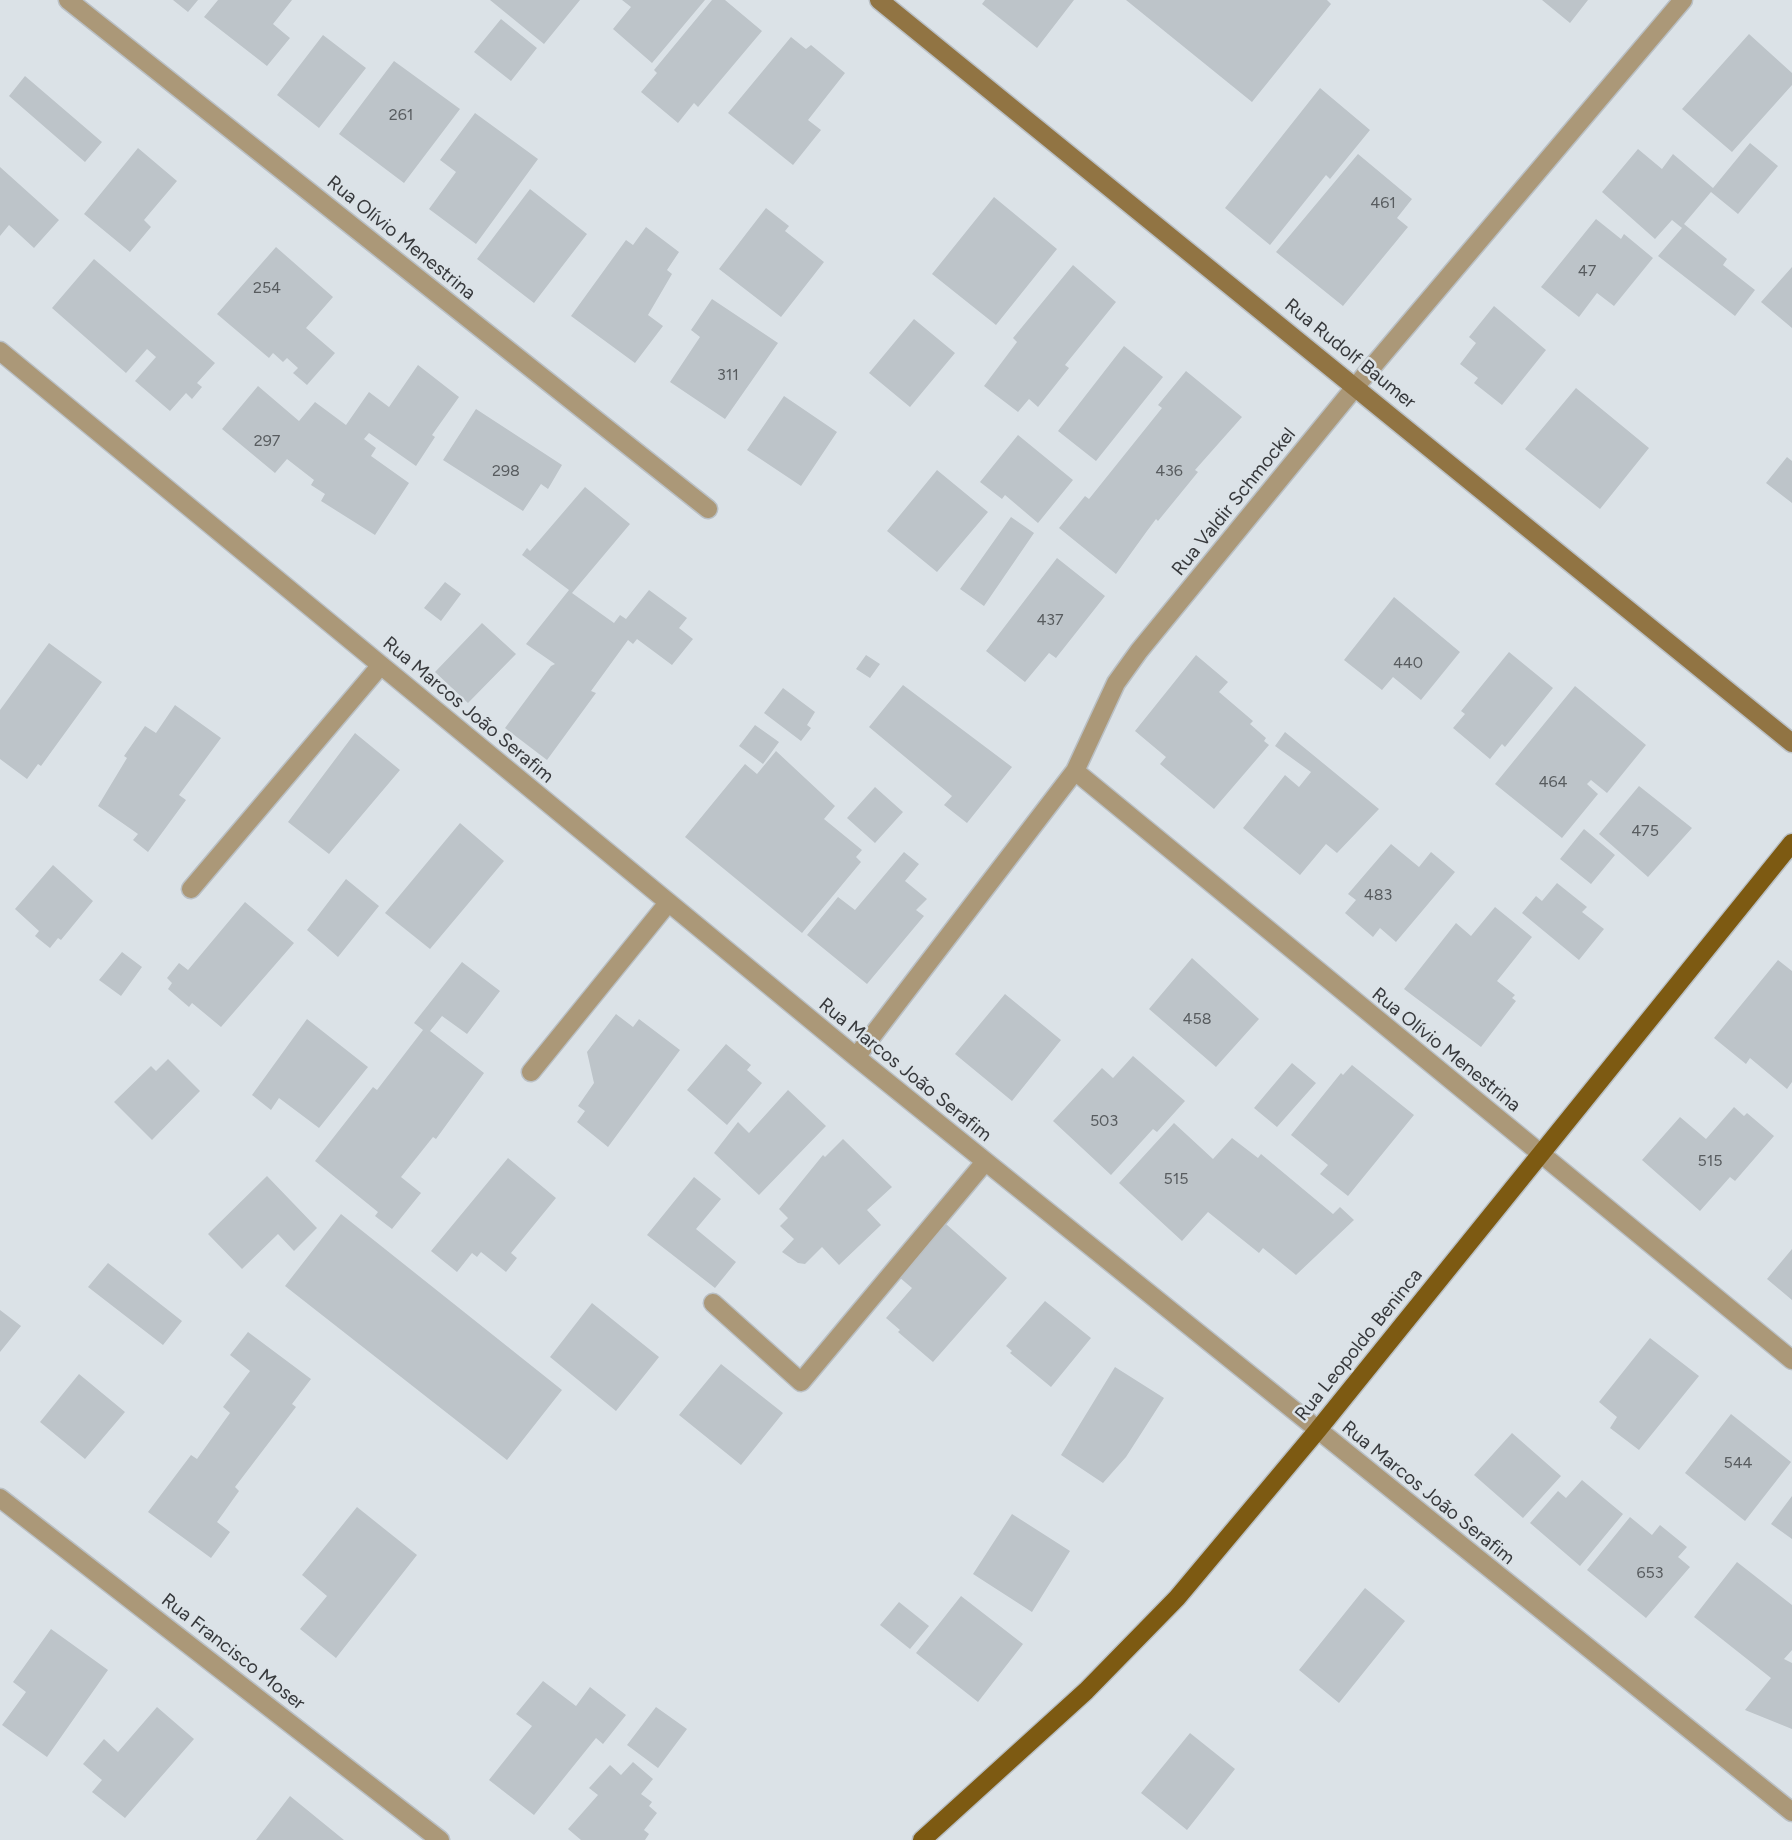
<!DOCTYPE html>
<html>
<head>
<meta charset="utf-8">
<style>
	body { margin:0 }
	canvas { display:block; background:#dbe2e7 }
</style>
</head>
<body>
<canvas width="1792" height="1840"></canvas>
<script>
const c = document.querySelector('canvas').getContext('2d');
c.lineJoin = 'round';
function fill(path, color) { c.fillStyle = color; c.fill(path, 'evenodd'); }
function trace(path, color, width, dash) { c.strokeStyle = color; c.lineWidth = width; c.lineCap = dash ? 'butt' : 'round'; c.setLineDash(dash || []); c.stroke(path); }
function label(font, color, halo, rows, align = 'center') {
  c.font = font + ' Figtree,sans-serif'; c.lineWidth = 5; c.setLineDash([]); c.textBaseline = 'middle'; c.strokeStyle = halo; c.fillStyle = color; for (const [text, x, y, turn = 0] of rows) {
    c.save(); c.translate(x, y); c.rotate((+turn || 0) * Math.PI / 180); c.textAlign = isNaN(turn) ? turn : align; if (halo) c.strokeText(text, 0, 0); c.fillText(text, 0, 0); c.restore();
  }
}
const building = new Path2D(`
	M 173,0 L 198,0 L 188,12 Z
	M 218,0 L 292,0 L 273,24 L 290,38 L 267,66 L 204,17 Z
	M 490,0 L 580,0 L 544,44 Z
	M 622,0 L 705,0 L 652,63 L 613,29 L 631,7 Z
	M 712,0 L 725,0 L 762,31 L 698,107 L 694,103 L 678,123 L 641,92 L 657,73 L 654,70 Z
	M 985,0 L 1074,0 L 1037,48 L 982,4 Z
	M 1126,0 L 1327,0 L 1331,4 L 1252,102 Z
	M 1542,0 L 1588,0 L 1570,23 Z
	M 501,19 L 537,48 L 511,81 L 474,52 Z
	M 1749,34 L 1792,73 L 1792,85 L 1732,152 L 1682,109 Z
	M 323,35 L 366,68 L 319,128 L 277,95 Z
	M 791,37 L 806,49 L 811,45 L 845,73 L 808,120 L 821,130 L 793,165 L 728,113 Z
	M 394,61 L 460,109 L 404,183 L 339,134 Z
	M 25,76 L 102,142 L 85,162 L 9,96 Z
	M 1320,88 L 1370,130 L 1330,179 L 1326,175 L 1270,245 L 1225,208 Z
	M 475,113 L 538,159 L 476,244 L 429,209 L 456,172 L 440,160 Z
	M 1750,143 L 1778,166 L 1738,214 L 1711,192 L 1684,224 L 1727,259 L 1723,265 L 1755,290 L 1735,316 L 1658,256 L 1682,228 L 1672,220 L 1655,239 L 1602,192 L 1638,149 L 1662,169 L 1673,154 L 1713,188 Z
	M 138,148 L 177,181 L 144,220 L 151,227 L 130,252 L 84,214 Z
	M 1358,154 L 1412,199 L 1397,218 L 1408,227 L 1343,306 L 1276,252 Z
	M 0,167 L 59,220 L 34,248 L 9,225 L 0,236 Z
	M 530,189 L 587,234 L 534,303 L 477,259 Z
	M 994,197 L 1057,249 L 996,325 L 932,274 Z
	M 766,208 L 789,226 L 785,231 L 824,262 L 781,317 L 719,269 Z
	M 1596,219 L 1621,239 L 1624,234 L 1653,258 L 1614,306 L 1597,293 L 1579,317 L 1541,287 Z
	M 646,227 L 679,252 L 667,270 L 672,274 L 648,315 L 663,326 L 635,363 L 571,316 L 626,240 L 633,245 Z
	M 276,247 L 333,297 L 306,328 L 335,353 L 307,385 L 293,373 L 298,368 L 287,358 L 283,362 L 273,353 L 269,358 L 217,314 Z
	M 94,259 L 215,363 L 197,383 L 202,387 L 192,399 L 186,393 L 170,411 L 135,381 L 156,357 L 147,349 L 126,373 L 52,308 Z
	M 1073,265 L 1116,302 L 1065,365 L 1069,368 L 1038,407 L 1029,399 L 1018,412 L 984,386 L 1017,342 L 1013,338 Z
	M 1792,267 L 1792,328 L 1761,302 Z
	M 712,299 L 778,343 L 725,419 L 670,382 L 700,337 L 691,330 Z
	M 1494,306 L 1546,350 L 1502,405 L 1474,383 L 1478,378 L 1460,364 L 1476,343 L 1469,337 Z
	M 914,319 L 955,353 L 910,407 L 869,373 Z
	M 1124,346 L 1163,377 L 1096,461 L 1058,431 Z
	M 418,365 L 459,397 L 432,435 L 435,437 L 416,466 L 369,433 L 364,439 L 376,448 L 371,456 L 409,483 L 375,535 L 321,501 L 325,494 L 311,485 L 314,480 L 287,459 L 275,473 L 222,429 L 258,386 L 299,421 L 315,402 L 346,425 L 369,392 L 389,407 Z
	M 1186,371 L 1242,417 L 1195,470 L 1198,472 L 1158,521 L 1156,519 L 1147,531 L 1116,574 L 1059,528 L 1085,496 L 1089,499 L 1162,408 L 1158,405 Z
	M 1576,388 L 1649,448 L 1600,509 L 1525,449 Z
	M 784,396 L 837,432 L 801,486 L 747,450 Z
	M 476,409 L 562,465 L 548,489 L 541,484 L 523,511 L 443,460 Z
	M 1018,435 L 1073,480 L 1038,523 L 1005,495 L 1002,499 L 980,482 Z
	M 1787,457 L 1792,461 L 1792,503 L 1766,483 Z
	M 937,470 L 988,512 L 937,572 L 887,531 Z
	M 585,487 L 630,524 L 572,593 L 614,623 L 620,615 L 626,619 L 649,590 L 687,618 L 679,628 L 693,639 L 672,665 L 637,639 L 633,644 L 628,640 L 591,691 L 596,693 L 547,760 L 505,728 L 551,666 L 555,664 L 526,644 L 569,590 L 522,555 L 527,548 L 530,551 Z
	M 1011,517 L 1034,533 L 984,606 L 960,589 Z
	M 1057,558 L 1105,596 L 1056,658 L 1049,653 L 1025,682 L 986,651 Z
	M 445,582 L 461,594 L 441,621 L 424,608 Z
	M 1394,597 L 1460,652 L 1421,700 L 1393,677 L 1382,690 L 1344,660 Z
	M 482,623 L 516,654 L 468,703 L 435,672 Z
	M 49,643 L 102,682 L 41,766 L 38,764 L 27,779 L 0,759 L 0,710 Z
	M 1509,652 L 1553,688 L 1505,747 L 1502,744 L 1490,759 L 1453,728 L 1465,714 L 1461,711 Z
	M 866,655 L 880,664 L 870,678 L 856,669 Z
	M 1196,655 L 1228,682 L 1219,692 L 1253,721 L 1250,724 L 1266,738 L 1264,741 L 1269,745 L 1214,809 L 1160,764 L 1166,757 L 1135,731 Z
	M 903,685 L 1012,767 L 967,823 L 944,805 L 952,796 L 869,727 Z
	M 1575,686 L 1646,745 L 1607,793 L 1591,780 L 1587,784 L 1598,794 L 1562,838 L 1495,784 Z
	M 783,688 L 815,712 L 807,725 L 811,728 L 801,741 L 764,713 Z
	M 175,705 L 221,738 L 179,795 L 186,800 L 148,852 L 133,840 L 138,834 L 98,806 L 127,758 L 124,756 L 145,726 L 156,733 Z
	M 755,725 L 779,742 L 763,764 L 739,746 Z
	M 1285,732 L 1379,809 L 1337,853 L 1326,844 L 1300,875 L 1243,828 L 1285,775 L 1299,787 L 1311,772 L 1275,746 Z
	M 355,733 L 400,770 L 329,854 L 288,822 Z
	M 776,751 L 835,806 L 824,819 L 862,850 L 856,857 L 861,862 L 802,933 L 685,837 L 745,764 L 757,774 Z
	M 1639,786 L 1692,828 L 1648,877 L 1599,834 Z
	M 875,787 L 903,812 L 875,843 L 847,818 Z
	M 460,823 L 504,861 L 430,949 L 385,913 Z
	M 1584,829 L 1615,855 L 1591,884 L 1560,859 Z
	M 1391,844 L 1419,867 L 1431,852 L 1455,872 L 1396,942 L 1380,928 L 1373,937 L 1345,913 L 1356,900 L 1348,894 Z
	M 904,852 L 919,864 L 905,881 L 927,899 L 916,910 L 924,916 L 867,984 L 807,935 L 838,897 L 855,910 Z
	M 53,865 L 93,901 L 61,940 L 58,938 L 50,948 L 35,936 L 39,931 L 15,909 Z
	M 346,879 L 379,906 L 338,957 L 307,930 Z
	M 1557,883 L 1587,907 L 1582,912 L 1604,929 L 1579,960 L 1522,913 L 1536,896 L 1542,901 Z
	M 245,902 L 294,943 L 221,1027 L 192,1003 L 189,1007 L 168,989 L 172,983 L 167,978 L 179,963 L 188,970 Z
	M 1495,907 L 1532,937 L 1497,981 L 1515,995 L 1512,998 L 1516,1001 L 1481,1047 L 1404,989 L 1456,923 L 1471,936 Z
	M 122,952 L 142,967 L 121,996 L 99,980 Z
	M 1192,958 L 1259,1019 L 1216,1067 L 1149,1009 Z
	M 1778,960 L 1792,971 L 1792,1082 L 1787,1089 L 1750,1058 L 1746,1064 L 1714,1038 Z
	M 462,962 L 500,991 L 467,1034 L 442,1016 L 430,1031 L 484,1073 L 436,1139 L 433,1137 L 401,1177 L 421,1193 L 392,1229 L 375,1216 L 378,1212 L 315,1161 L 373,1087 L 377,1090 L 423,1030 L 414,1023 Z
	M 1005,994 L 1061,1040 L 1012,1101 L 955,1054 Z
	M 616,1014 L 633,1027 L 639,1019 L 680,1050 L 608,1147 L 577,1122 L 585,1111 L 578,1106 L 594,1083 L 587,1052 Z
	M 307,1019 L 368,1067 L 319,1128 L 279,1098 L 271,1110 L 252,1095 Z
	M 726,1044 L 751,1065 L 747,1070 L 762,1083 L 727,1125 L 687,1090 Z
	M 1133,1056 L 1185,1101 L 1157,1132 L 1153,1129 L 1111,1175 L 1053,1121 L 1102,1068 L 1113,1078 Z
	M 168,1059 L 200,1091 L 152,1140 L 114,1102 L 151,1066 L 156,1071 Z
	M 1292,1063 L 1316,1083 L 1277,1127 L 1254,1108 Z
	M 1352,1065 L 1414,1115 L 1348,1196 L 1320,1174 L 1328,1165 L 1291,1135 L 1341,1073 L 1343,1075 Z
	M 788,1090 L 826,1126 L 759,1195 L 714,1153 L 738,1122 L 749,1133 Z
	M 1734,1107 L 1744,1116 L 1747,1113 L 1774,1136 L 1735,1181 L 1730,1177 L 1700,1211 L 1642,1160 L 1680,1117 L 1706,1139 Z
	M 1174,1123 L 1213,1159 L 1232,1138 L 1258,1158 L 1261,1154 L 1333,1214 L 1340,1207 L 1354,1220 L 1296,1275 L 1263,1248 L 1259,1253 L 1208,1212 L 1182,1241 L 1119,1183 Z
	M 843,1139 L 892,1187 L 867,1210 L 881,1225 L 839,1265 L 822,1247 L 805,1264 L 798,1263 L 782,1252 L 794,1239 L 780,1226 L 788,1218 L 779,1209 L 823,1155 L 825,1157 Z
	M 508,1158 L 556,1198 L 511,1253 L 517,1258 L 506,1272 L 481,1252 L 477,1257 L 472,1253 L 457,1272 L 431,1251 Z
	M 267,1176 L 317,1228 L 294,1251 L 278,1234 L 242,1269 L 208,1234 Z
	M 694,1177 L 721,1199 L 696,1229 L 736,1262 L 715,1288 L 647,1235 Z
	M 341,1214 L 562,1390 L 507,1460 L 285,1286 Z
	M 946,1224 L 1007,1278 L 933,1362 L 898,1332 L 900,1330 L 886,1318 L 912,1288 L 899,1277 Z
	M 1792,1249 L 1792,1300 L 1767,1279 Z
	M 108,1263 L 182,1321 L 163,1345 L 88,1287 Z
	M 1045,1301 L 1091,1338 L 1051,1387 L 1010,1353 L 1012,1351 L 1006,1346 Z
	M 592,1303 L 659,1357 L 616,1411 L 550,1357 Z
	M 0,1310 L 21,1326 L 0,1352 Z
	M 248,1332 L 311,1379 L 292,1404 L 296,1407 L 235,1487 L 239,1491 L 217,1522 L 230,1532 L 211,1558 L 148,1512 L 191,1455 L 197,1459 L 230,1413 L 223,1407 L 250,1371 L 230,1355 Z
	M 1650,1338 L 1699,1376 L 1639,1450 L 1610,1428 L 1617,1417 L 1599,1402 Z
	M 721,1364 L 783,1413 L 741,1465 L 679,1415 Z
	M 1115,1367 L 1164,1398 L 1126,1457 L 1103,1483 L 1061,1455 Z
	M 79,1374 L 125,1412 L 85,1459 L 40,1422 Z
	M 1731,1414 L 1791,1462 L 1745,1521 L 1685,1473 Z
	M 1512,1433 L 1561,1476 L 1523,1518 L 1474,1475 Z
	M 1582,1480 L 1623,1514 L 1580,1566 L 1530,1523 L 1558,1491 L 1566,1498 Z
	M 1792,1496 L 1792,1539 L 1771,1524 Z
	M 357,1507 L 417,1555 L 336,1658 L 300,1629 L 327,1596 L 302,1575 Z
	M 1012,1514 L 1070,1551 L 1032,1612 L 973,1574 Z
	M 1630,1517 L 1652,1535 L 1660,1525 L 1687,1547 L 1678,1557 L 1690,1567 L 1646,1618 L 1587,1570 Z
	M 1737,1562 L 1792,1605 L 1792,1650 L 1784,1659 L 1792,1663 L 1792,1729 L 1745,1710 L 1771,1678 L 1694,1617 Z
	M 1365,1588 L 1405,1621 L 1339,1703 L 1299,1670 Z
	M 961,1596 L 1023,1644 L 978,1702 L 916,1653 Z
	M 899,1602 L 929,1626 L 910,1649 L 880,1625 Z
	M 51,1629 L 108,1670 L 47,1757 L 2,1725 L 26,1692 L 13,1682 Z
	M 543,1681 L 576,1706 L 590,1687 L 626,1715 L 603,1744 L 596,1738 L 534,1815 L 489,1780 L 532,1726 L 516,1714 Z
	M 157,1707 L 194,1739 L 125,1818 L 92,1792 L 102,1780 L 83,1764 L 104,1739 L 118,1752 Z
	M 656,1707 L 687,1729 L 658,1768 L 627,1745 Z
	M 1190,1733 L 1235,1769 L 1187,1830 L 1141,1793 Z
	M 633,1762 L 653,1779 L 641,1794 L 652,1802 L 649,1806 L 657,1813 L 644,1830 L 649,1834 L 645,1840 L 581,1840 L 568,1829 L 598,1795 L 589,1788 L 610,1765 L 621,1775 Z
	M 290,1796 L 344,1840 L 256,1840 Z`);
const street = new Path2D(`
	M 68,0 L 708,509
	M 0,351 L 856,1057 L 1792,1812
	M 1075,771 L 1792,1360
	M 191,889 L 381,665
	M 856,1057 L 1075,771 L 1116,683 L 1139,651 L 1356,386 L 1683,0
	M 531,1072 L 668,903
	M 713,1303 L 801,1382 L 985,1162
	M 0,1498 L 440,1840`);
const secondary = new Path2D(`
	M 879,0 L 1792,743`);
const primary = new Path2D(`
	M 922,1840 L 1086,1691 L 1177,1598 L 1317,1431 L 1792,843`);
const numberNames = [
	["261",401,115],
	["461",1383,203],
	["47",1587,271],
	["254",267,288],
	["311",728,375],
	["297",267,441],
	["298",506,471],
	["436",1169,471],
	["437",1050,620],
	["440",1408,663],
	["464",1553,782],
	["475",1645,831],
	["483",1378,895],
	["458",1197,1019],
	["503",1104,1121],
	["515",1710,1161],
	["515",1176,1179],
	["544",1738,1463],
	["653",1650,1573]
];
const streetNames = [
	["Rua Olívio Menestrina",401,238,39],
	["Rua Rudolf Baumer",1350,354,39],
	["Rua Valdir Schmockel",1234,502,-51],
	["Rua Marcos João Serafim",468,710,40],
	["Rua Olívio Menestrina",1446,1050,39],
	["Rua Marcos João Serafim",905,1070,39],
	["Rua Leopoldo Beninca",1359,1345,-51],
	["Rua Marcos João Serafim",1428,1493,39],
	["Rua Francisco Moser",233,1652,38]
];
fill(building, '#bdc4c9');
trace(street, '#bac0c5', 21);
trace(secondary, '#bac0c5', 21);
trace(primary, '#bac0c5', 21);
trace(street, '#ab9878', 18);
trace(secondary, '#917443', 18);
trace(primary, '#7d5a12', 18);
label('16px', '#585c5f', null, numberNames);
label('19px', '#37393c', '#dbe2e7', streetNames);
</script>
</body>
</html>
